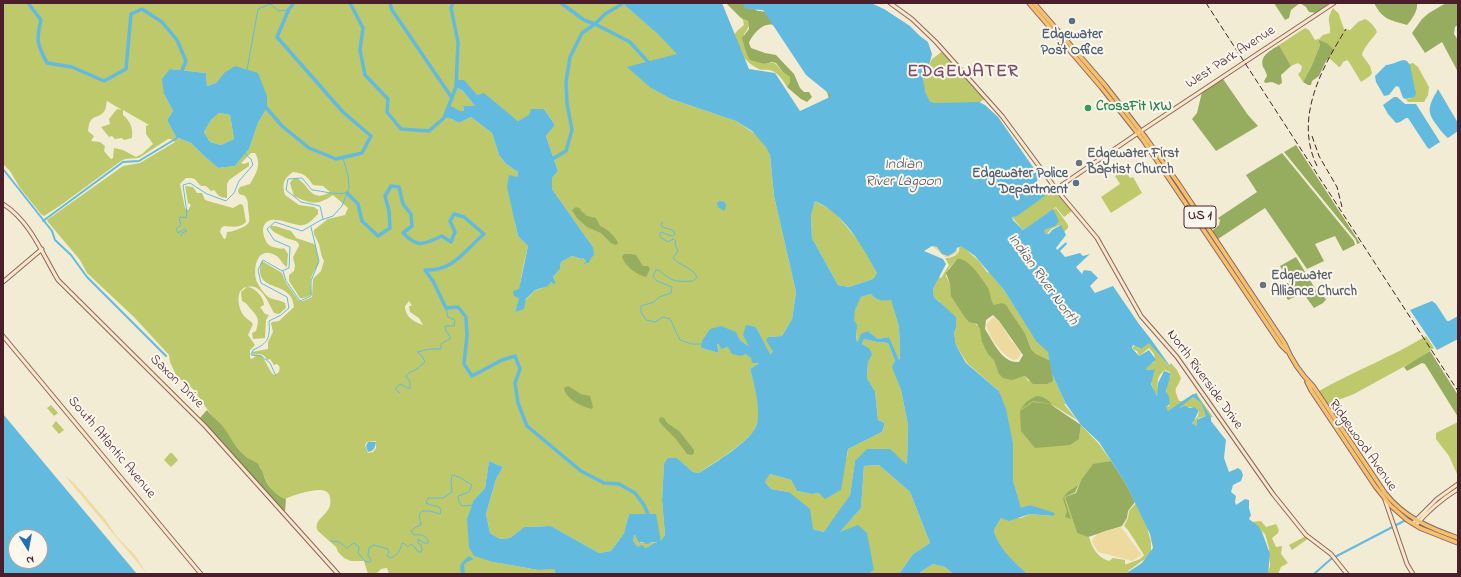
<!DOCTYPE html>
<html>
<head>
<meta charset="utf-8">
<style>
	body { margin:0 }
	#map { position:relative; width:1461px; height:577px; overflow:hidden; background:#f2ecd5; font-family:"Indie Flower",sans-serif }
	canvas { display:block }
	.frame { position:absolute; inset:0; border:4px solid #4a1f2b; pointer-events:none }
	.north { position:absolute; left:8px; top:529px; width:40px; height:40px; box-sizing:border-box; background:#fbf7ec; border:1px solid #b4a19f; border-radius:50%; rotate:169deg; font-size:11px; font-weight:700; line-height:16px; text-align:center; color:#4a1f2b }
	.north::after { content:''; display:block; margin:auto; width:14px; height:18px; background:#1f6fb2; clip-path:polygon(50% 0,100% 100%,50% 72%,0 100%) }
</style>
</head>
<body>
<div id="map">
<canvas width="1461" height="577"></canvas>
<div class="frame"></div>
<div class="north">N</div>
</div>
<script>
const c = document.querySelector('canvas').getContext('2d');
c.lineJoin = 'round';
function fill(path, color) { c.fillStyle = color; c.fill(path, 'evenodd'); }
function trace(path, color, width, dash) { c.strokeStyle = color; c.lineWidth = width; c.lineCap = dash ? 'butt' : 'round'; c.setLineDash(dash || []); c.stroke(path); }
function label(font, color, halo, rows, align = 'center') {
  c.font = font + ' "Indie Flower",sans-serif'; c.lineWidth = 4; c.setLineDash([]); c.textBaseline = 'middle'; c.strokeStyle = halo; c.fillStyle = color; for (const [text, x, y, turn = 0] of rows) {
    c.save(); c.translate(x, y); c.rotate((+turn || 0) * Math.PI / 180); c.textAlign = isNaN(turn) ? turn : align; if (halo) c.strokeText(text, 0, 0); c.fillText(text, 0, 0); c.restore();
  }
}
const green = new Path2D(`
	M 3,3 L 622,3 L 674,47 L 678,54 L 651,88 L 671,99 L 736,121 L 764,140 L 770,155 L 774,196 L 796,292 L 792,319 L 782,336 L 768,337 L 773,353 L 769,354 L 756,327 L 749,346 L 744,344 L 738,337 L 701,348 L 719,353 L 717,344 L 720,344 L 724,348 L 728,347 L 745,354 L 759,363 L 750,369 C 754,384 762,409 757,424 C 752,441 714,462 699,473 L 693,472 L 677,458 L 664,465 L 662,500 L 665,535 L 661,542 L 655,514 L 629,514 L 624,533 L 611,551 L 599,553 L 551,526 L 524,527 L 510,538 L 500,539 L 490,533 L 486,514 L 496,479 L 503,467 L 489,461 L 485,488 L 474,500 L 493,562 L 538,570 L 554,568 L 556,574 L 389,574 L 387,568 L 381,569 C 377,574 374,574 368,574 L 364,561 L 351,561 L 344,558 L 338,552 L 336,547 L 318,531 C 311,518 334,515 330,498 C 330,495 328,492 325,491 C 318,487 293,495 285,499 C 271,496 265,478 260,466 L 248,459 L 243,455 L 236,446 L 224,429 L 212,416 L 193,389 L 177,377 L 170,362 L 169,355 L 134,317 L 87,273 L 80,260 L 48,222 L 47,220 L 123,166 L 140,163 L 175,142 L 171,139 L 168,139 L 139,158 L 125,159 L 121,161 L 61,205 L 44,216 L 41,214 L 20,188 L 10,171 L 3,164 ZM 170,69 L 206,73 L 207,86 L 216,83 L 224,73 L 267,108 L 258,123 L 249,149 L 235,166 L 218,168 L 203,155 L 191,143 L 176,137 L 167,120 L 173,111 L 164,94 ZM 456,87 L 477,95 L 484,94 L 518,121 L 544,109 L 555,125 L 546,136 L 558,171 L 552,178 L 552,189 L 593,247 L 589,263 L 585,264 L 586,261 L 583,258 L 580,259 L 572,256 L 561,262 L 560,269 L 553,277 L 556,283 L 551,282 L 540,289 L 535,290 L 515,312 C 516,307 519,302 519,297 C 520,279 524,263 528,246 L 518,236 L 515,223 L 517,177 L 518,172 L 506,164 L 499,155 L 492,133 L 471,117 L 459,123 L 452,119 L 460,111 L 464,111 L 463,106 L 476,107 L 463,91 ZM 107,101 L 122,110 L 117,109 L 109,119 L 110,124 L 101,127 L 109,137 L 112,136 L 115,139 L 122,138 L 124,140 L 132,138 C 133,128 131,122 123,115 L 123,110 L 149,125 L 146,126 L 146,134 L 153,144 L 142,154 L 136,157 L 123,150 L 114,148 L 113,158 L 111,159 L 104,151 L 105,146 L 100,142 L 91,141 L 94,136 L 88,131 C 90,111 99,121 105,110 C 106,108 106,104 107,101 ZM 251,153 L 255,153 C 262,164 256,174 250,184 L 240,187 L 238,190 L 239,194 L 245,196 C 248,201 248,202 248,208 C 250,223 252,224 236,230 C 232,231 231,232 227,232 L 226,238 L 224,239 L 220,232 L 221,228 L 224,226 C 232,227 240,228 246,222 L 243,205 L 240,204 L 233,208 L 208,201 L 205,200 L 202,193 L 197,193 L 193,187 L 185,186 L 188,203 L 191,205 L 188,210 L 185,208 L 180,184 L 186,178 C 197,178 194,179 201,186 L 206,186 L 211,191 L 214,190 C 218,195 220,198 227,198 L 227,184 L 229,180 L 249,166 L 249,162 L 244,164 L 241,163 ZM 293,172 C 304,173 307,176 313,185 L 323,186 L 330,192 C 310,204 309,183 296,178 L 292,180 L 290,183 L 294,196 C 311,204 317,206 333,195 L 348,208 L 345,215 L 328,219 L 314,230 C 313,235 316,237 318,242 C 321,248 320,254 324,261 L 321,271 L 313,279 L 312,297 L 303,301 L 299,301 L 286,283 L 282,273 L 262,261 L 261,262 C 253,295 292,278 294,307 L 279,321 L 272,322 L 271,323 L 273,332 L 268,342 L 268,349 L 252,352 L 253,355 C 259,354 264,353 267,360 L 270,359 L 274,365 L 277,364 L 279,366 C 281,370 278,374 274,375 C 269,371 266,361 261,355 L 257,355 L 252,359 L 250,358 L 250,350 L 255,345 L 248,335 L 253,324 C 250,320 248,320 245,317 C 238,310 234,289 247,287 L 241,292 L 242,301 C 246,303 247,304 249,307 C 258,317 260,318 256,331 L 252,333 L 253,339 L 265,338 L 266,320 L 269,315 L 265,314 L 260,307 L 264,305 C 264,297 255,288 248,287 C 261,283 269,304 274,313 L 279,314 L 286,308 L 285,303 C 279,299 272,301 266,295 C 263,292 259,286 257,282 C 253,273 255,251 269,253 C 281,255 280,263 287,267 L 288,254 L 284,248 L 282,249 C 278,248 270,247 268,244 C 265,241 263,234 263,230 C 265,209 293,227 303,225 C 309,224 314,218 318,214 L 318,210 L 314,207 L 299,205 L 285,195 C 282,184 283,179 293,172 ZM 409,301 L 412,306 L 409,306 L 410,312 L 419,318 L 423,325 C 414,322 405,317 405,306 ZM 376,441 L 376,448 L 373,452 L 368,453 L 365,445 L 367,442 Z
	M 1333,8 L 1339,14 L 1340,18 L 1344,29 L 1350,30 L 1358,22 L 1365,19 C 1370,21 1375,27 1377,32 C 1373,38 1363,48 1362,55 L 1370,66 L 1372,73 L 1370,76 L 1361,82 L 1349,62 L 1347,60 L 1343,62 L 1341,66 L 1339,67 L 1329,58 L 1334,50 L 1319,39 L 1323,35 L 1330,33 C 1331,20 1325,22 1333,8 Z
	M 740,17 L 746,19 C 751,24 748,29 744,34 L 747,55 L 765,64 C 776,61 775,63 782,71 C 784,73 788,75 790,77 L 790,82 L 787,87 C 784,81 777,71 769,70 C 765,69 761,71 757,68 C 743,61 739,50 733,36 L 737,31 L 744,25 L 743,20 Z
	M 1305,28 L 1309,30 L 1315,40 L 1318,39 L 1320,45 L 1312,65 L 1303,82 L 1298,74 L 1301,71 L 1302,66 L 1298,63 L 1291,66 L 1279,45 Z
	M 943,51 L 986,98 L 979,103 L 936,113 L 923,94 L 924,75 L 932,59 Z
	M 1413,63 L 1418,67 L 1429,87 L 1428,95 L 1424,102 L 1408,102 L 1406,99 L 1410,99 L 1415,90 L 1409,64 Z
	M 219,113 L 230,115 L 234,139 L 221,145 L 210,142 L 204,132 L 211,120 Z
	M 1125,170 L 1130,178 L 1133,177 L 1142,193 L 1111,213 L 1101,197 L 1120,184 L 1115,176 Z
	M 1054,186 L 1072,211 L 1064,217 L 1056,207 L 1023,230 L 1012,217 L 1045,196 L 1046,191 Z
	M 815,201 L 829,209 L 832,209 L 856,238 L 859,239 L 877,273 L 873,279 L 849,287 L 838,285 L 812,238 L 811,216 Z
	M 1056,208 L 1068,225 L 1068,228 L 1064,232 L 1060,225 L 1051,229 L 1048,233 L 1045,233 L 1043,230 L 1052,210 Z
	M 271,226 L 275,226 L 291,231 L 296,238 L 314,244 L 316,247 L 319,263 C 311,277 309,277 312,294 C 310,296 303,299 300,298 L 289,281 L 289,275 L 294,271 L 295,266 L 293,257 L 299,246 L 299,244 L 296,241 L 286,238 L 274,232 L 270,228 Z
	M 959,246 L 962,246 L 979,261 L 987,272 L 990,273 L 1004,290 L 1034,337 L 1047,347 L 1051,361 L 1036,354 L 1031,349 L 1025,333 L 1008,308 L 994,305 L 957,259 L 949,268 L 946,276 L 950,284 L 951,290 L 974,323 L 980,327 L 987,350 L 995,361 L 1018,378 L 1025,376 L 1028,381 L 1047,378 L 1052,374 L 1066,404 L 1064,404 L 1077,420 L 1054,406 L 1035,402 L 1079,439 L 1081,425 L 1099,444 L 1111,461 L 1093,465 L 1081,480 L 1075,493 L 1065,497 L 1077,533 L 1089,537 C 1092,548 1098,558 1109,561 L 1113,558 L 1125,560 L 1125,564 L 1127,564 L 1140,559 L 1144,555 L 1128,530 L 1124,526 L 1128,518 L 1129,511 L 1136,503 L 1147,527 L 1151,542 L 1151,552 L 1149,556 L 1128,571 L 1129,571 L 1125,574 L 1028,574 C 1015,563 997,548 994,530 L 1001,518 L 1021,518 L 1030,514 L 1052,516 L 1030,505 L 1021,509 L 1013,480 L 1013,443 L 999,391 L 967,363 L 956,345 L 954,333 L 956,328 L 939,301 L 934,297 L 933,289 L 939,277 L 941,278 L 949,265 L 945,258 C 952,258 961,255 959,246 Z
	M 871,294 C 876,301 883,301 891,299 L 899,327 L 900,357 L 898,360 L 889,337 L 878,339 L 868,331 L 858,343 L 856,340 C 858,331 855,328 854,320 C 853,311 857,305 861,297 Z
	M 1426,336 L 1434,348 L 1416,360 L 1354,394 L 1328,404 L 1319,391 C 1354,371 1392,357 1426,336 Z
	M 864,339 L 877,342 L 888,343 L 895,361 L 893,367 L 901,390 L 908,425 L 907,465 L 855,461 L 850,495 L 825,532 L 813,529 L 789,492 L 771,489 L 765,482 L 770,474 L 791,480 L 797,491 L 812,494 L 819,493 L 847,457 L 848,449 L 882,432 L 885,423 L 878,420 L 875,391 L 867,378 L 869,348 L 862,344 Z
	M 1148,343 L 1150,343 L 1169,366 L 1171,363 L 1177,370 L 1181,378 C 1176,392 1173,385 1179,401 L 1183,401 L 1196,393 L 1197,393 L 1198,396 L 1213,417 L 1211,417 L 1201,403 L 1196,397 L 1192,396 L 1179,406 L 1168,411 L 1165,407 L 1169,406 L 1170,404 C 1166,393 1164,387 1171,376 L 1170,372 L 1165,370 C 1155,377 1158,385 1158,395 L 1155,394 L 1151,382 L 1155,369 L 1147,370 L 1145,367 L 1146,365 L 1153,363 L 1155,361 L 1154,354 L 1149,348 L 1139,356 L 1137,351 L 1133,349 L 1133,347 L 1135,346 L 1140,349 Z
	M 1193,397 L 1201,403 L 1206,416 L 1198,418 L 1197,426 L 1192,423 L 1198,416 L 1199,410 C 1193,406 1185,407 1179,408 L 1186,401 Z
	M 51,405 L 58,413 L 54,416 L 47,408 Z
	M 56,421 L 64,430 L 59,434 L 52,426 Z
	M 1458,422 L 1458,476 L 1449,456 L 1436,439 L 1436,433 Z
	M 170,453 L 172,453 L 178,460 L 171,467 L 164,460 Z
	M 879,465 L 910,492 L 930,543 L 913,554 L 899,574 L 868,574 L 874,570 L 839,533 L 861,508 L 864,466 Z
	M 1261,521 L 1266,527 L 1276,524 L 1279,530 L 1278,533 L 1272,538 L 1276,547 L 1282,546 L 1281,554 L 1288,563 L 1281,567 L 1278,574 L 1267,574 L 1270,566 L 1269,548 L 1265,534 L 1252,522 Z
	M 636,535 L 639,543 L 657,542 L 656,543 L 654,543 L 646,548 L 640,546 L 638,547 L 633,541 L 634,536 Z
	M 1306,536 L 1309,538 L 1292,550 L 1289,545 Z
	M 933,564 L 945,567 L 953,574 L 919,574 L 922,571 Z`);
const forest = new Path2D(`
	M 726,3 L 742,3 L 758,11 L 761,11 L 769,13 L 844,94 L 829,99 L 827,92 L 773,25 C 763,22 752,35 749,43 L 751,48 L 765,53 L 776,55 L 794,74 L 800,88 L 804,92 L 809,92 L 812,97 L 807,102 L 801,99 L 788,88 L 787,87 L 790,82 L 790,77 L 783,72 L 776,63 L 772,62 L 765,64 L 750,60 L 747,55 L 742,38 L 749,29 L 748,21 L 740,17 Z
	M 1274,3 L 1330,3 L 1316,13 L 1309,12 L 1306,7 L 1300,3 L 1291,10 L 1289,18 L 1285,20 Z
	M 1374,3 L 1417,3 C 1418,11 1412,19 1407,25 C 1390,20 1383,20 1374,3 Z
	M 1446,3 L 1458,3 L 1458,25 L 1455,27 L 1454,34 L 1458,40 L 1458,72 L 1442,42 L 1425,53 L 1412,33 L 1422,19 L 1429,13 Z
	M 1318,39 L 1328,44 L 1334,50 L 1329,58 L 1326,61 L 1319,76 L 1312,81 L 1311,85 L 1308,85 L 1303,82 L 1312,65 L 1320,45 Z
	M 1279,45 L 1291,66 L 1281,75 L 1282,83 L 1279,85 L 1272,82 L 1265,83 L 1264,81 L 1267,76 C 1266,72 1265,70 1263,67 C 1259,55 1272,50 1279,45 Z
	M 1223,79 L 1248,115 L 1258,126 L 1216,151 L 1192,119 L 1197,113 L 1202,92 Z
	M 1296,145 L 1360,243 L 1357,244 L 1356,240 L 1284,152 Z
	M 1282,153 L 1354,241 L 1355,245 L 1343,251 L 1335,236 L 1315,244 L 1324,261 L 1307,269 L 1265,208 L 1218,239 L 1212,231 L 1219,225 L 1220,220 L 1218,218 L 1257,192 L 1246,175 Z
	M 576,207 L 581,209 L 580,210 L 587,216 L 596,218 L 600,226 C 607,229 615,236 618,243 L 616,245 L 611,243 L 601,233 L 587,227 L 577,218 L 572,210 Z
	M 624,254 L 630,254 L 636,255 L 643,266 L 648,266 L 650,269 L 646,277 C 637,275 625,266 622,257 Z
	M 1296,257 L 1316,290 L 1326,299 L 1328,297 L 1323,303 L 1314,308 L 1303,293 L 1288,300 L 1281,287 L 1289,282 L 1280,266 Z
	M 957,259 C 968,257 982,279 988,288 C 991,294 990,300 994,305 L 1002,303 L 1006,305 L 1025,333 L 1031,349 L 1036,354 L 1051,361 L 1053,381 L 1047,384 L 1033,384 L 1025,376 L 1012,380 L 1003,378 L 999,374 L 994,360 L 988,354 L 982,342 L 980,329 L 977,324 L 969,322 L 964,316 L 951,296 L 950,284 L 946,273 ZM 993,315 L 999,321 L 1023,355 L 1019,362 C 1002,364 993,341 985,329 L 986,320 Z
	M 1430,351 L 1458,395 L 1458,417 L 1425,364 L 1422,363 L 1407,371 L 1404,367 Z
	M 568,386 L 581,394 L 590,396 L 593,407 L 592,409 C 583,407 565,399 564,388 Z
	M 1036,396 C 1043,396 1047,399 1052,404 L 1033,401 L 1020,410 L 1026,402 Z
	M 1033,402 L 1050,404 L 1081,425 L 1079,439 L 1070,445 L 1035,448 L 1021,431 L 1020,411 Z
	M 207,410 C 212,417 219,421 224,428 C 231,437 235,447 244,455 C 249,461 257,460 260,467 C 263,471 264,477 266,481 C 269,488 279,498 286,499 L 285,512 L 199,419 Z
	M 660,417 L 664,418 L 667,423 L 679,431 L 694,450 L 694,453 L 692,455 L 687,454 L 676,439 L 664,427 L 659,421 Z
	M 1111,461 L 1126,484 L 1135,502 L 1128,511 L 1127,518 L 1122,526 L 1088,537 L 1077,533 L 1065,497 L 1076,493 L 1081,480 L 1093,464 Z
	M 1078,485 L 1075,492 L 1064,497 L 1071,519 L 1065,517 L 1067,511 L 1063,499 C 1066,491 1072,490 1078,485 Z`);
const sand = new Path2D(`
	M 932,246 L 938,247 L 942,254 L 955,252 L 957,248 L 958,249 L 957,253 L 950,257 L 945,257 Z
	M 993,317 L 999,321 L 1012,342 C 1016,344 1017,349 1021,353 L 1018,359 L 1013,360 C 1000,353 991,339 986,325 Z
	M 65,476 L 73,482 L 105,519 L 117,537 L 135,555 L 147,574 Z
	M 1121,527 L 1142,555 L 1132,561 L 1098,552 L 1092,542 C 1095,531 1111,530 1121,527 Z`);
const water = new Path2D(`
	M 622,3 L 722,3 L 749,69 L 775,73 L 800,111 L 832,96 L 806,75 L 763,10 L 746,9 L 742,3 L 871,3 L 884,9 L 910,26 L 920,36 L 928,42 L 932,54 L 930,62 L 923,76 L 925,92 L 930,102 L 935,103 L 979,102 L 985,105 L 998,117 L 1033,167 L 1038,177 L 1035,190 L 1042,185 L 1046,191 L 1045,196 L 1017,216 L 1012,217 L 1013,220 L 1023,230 L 1053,209 L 1059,221 L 1055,226 L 1044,230 L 1045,233 L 1049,234 L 1052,230 L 1061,225 L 1066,235 L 1056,248 L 1057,250 L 1066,242 L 1067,244 L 1060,251 L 1065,257 L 1080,253 L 1083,256 L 1090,254 L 1076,267 L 1082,274 L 1084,270 L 1091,271 L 1098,278 L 1090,286 L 1095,293 L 1113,286 L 1139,324 L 1150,338 L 1170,366 L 1170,367 L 1149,343 L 1141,349 L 1133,345 L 1132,348 L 1139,356 L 1149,350 L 1156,360 L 1146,368 L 1147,370 L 1155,369 L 1151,384 L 1157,396 L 1158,383 L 1164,371 L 1168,372 L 1171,374 L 1166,391 L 1169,397 L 1170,404 L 1166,407 L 1168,411 L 1193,394 L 1196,394 L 1211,417 L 1211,421 L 1226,440 L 1224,458 L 1229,472 L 1238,468 L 1241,470 L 1243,475 L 1241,481 L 1233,485 L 1231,492 L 1236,496 L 1235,502 L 1236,505 L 1245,499 L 1249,500 L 1249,508 L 1251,515 L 1249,519 L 1258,526 L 1262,532 L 1270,554 L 1268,574 L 1125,574 L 1142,563 L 1153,548 L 1150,534 L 1126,484 L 1099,442 L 1081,425 L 1066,404 L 1052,374 L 1048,352 L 1036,341 L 1004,290 L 975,256 L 961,246 L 957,248 L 955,252 L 948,256 L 942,254 L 937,247 L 932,246 L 924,251 L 943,259 L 946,264 L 933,289 L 934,297 L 956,317 L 956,328 L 954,333 L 956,345 L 966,363 L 999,391 L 1006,409 L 1013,443 L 1013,480 L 1021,508 L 1030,505 L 1055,513 L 1053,516 L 1030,514 L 1009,521 L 1001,518 L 994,530 C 997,547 1015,563 1028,574 L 953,574 L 945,567 L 933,564 L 922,571 L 919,574 L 899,574 L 913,554 L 930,543 L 910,492 L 879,465 L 864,466 L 861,508 L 840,532 L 858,525 L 867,533 L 874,570 L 868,574 L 556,574 L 554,569 L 538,570 L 493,562 L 474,556 L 469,547 L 467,519 L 474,500 L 485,488 L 489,461 L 503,467 L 496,479 L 486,514 L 490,533 L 500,539 L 510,538 L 524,527 L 551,526 L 599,553 L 611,551 L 624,533 L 629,514 L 656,514 L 661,541 L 665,535 L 662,500 L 664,464 L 668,458 L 677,458 L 693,472 L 699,473 C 714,463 752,441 757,424 C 761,409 754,384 750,369 L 759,363 L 752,363 L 751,358 L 745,354 L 741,356 L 732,354 L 728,347 L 721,349 L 719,344 L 717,344 L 719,353 L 701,348 L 702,341 L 710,329 L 721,326 L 736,332 C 738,338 742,343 749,346 L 743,335 L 746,325 L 756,327 L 770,354 L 773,352 L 766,340 L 768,337 L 782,336 L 792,319 L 796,292 L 774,196 L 770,155 L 766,147 L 752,131 L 736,121 L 671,99 L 651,88 L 627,67 L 677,54 L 658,34 ZM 815,201 C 845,214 862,246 877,273 L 873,279 L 849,287 L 838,285 L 812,238 L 811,216 ZM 871,294 C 876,301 883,301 891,300 L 899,327 L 900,357 L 899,360 L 889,337 L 878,339 L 868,331 L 861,334 L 858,342 L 856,340 L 857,325 L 854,320 L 855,310 L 861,297 ZM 864,339 L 877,342 L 888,343 L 895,361 L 892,367 L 901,390 L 908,425 L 907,465 L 890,449 L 867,449 L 855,461 L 850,495 L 824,532 L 813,529 L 810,509 L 789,492 L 771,489 L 765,482 L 770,474 L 791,480 L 797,491 L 812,494 L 819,493 L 825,499 L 841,490 L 848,449 L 882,432 L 885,423 L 878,420 L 875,391 L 867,378 L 868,362 L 872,354 L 869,348 L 862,344 ZM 1193,397 L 1201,403 L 1206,416 L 1198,419 L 1199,419 L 1197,420 L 1197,426 L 1192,423 L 1194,421 L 1199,410 L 1194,407 L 1190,408 L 1185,406 L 1179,408 ZM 635,535 L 639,543 L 642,542 L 647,544 L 652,542 L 657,542 L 656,543 L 654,543 L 646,548 L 641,545 L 638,547 L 633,541 L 634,536 Z
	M 1404,60 L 1407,61 L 1410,65 L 1416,94 L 1414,97 L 1406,99 L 1403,98 L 1399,87 L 1396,86 L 1389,95 L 1384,96 L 1376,82 L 1375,76 L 1386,65 C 1392,65 1397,61 1404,60 Z
	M 235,66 L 258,73 L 267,96 L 267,108 L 258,123 L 249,149 L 235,166 L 218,168 L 203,155 L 191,143 L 176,137 L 167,120 L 173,111 L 164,94 L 162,79 L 170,69 L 206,73 L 207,86 L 216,83 L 224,73 ZM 219,113 L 230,115 L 234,139 L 221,145 L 210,142 L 204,132 L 211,120 Z
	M 456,80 L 464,80 L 477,95 L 484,93 L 518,121 L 529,115 L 531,109 L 544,109 L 555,125 L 546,136 L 558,171 L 552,178 L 552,189 L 593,247 L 594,255 L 591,258 L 589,263 L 584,264 L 586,261 L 583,258 L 581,259 L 572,256 L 561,262 L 560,269 L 553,277 L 556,283 L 554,284 L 551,282 L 548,286 L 535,290 L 526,299 L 524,309 L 515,312 L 519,298 L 514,296 L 513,291 L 519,289 L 528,246 L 518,236 L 507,187 L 509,175 L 517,177 L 518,172 L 506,164 L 499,155 L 492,133 L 471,117 L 459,123 L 452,119 L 445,117 L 449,105 L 460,111 L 464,111 L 463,106 L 475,106 L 463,91 L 456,87 Z
	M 1438,89 L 1458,123 L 1458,131 L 1448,138 C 1443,134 1431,119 1430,113 C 1428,105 1435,95 1438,89 Z
	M 1394,97 L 1397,97 L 1405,104 L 1416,104 L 1440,142 L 1429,149 L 1427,147 L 1408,118 L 1406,118 L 1400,122 L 1396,123 L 1388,114 L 1383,105 Z
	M 720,201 L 724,202 C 727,204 726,209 724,211 L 718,207 L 717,203 Z
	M 1432,301 L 1436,304 L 1447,321 L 1449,321 L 1458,316 L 1458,339 L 1437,350 L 1410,310 Z
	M 3,414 L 137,574 L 3,574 ZM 16,537 L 40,537 L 40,561 L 16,561 Z
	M 368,442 L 376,442 C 375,448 374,451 368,452 L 366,446 Z
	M 469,556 L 474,559 L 467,562 L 464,565 L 465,574 L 460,574 L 461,573 C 458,563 463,562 469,556 Z`);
const stream = new Path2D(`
	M 247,70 L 258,9 L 270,4 L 279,11 L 289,10
	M 323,219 L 320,206 L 301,202 L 286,190 L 288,179 L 302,178 L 312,190 C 323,191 334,195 345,193
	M 663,222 L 661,224 L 662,227 L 673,230 L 675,234 L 673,236 L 668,235 L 662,232 L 660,233 L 660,237 L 668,242 L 673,239 L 676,241 L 675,244 L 678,251 L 673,258 C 680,266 692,267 697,277 L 693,281 C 676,282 672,282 659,270 L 656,270 L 653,276 L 657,281 L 672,287 L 671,293 L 659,297 L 654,302 L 641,306 L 641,312 L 646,320 L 655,322 L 663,317 L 670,319 L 680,340 L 692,344 L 702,344
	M 181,236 L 182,233 L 187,231 L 185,229 L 178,233 L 176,229 L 181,225 L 179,218 L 181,217 L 186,218 L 187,213 L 183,185 L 190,183 L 207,194 L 226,201 L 234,193 L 239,181 L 253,165 L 251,159 L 245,154
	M 283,271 L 286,281 L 300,301 L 311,296 L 311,281 L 319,261 L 311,227
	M 276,376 L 270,363 L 261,356 L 251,355 L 253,350 C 269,343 270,337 269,321 L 281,315 L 289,308 L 287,297 L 261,283 L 258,270 L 263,260 L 282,271 L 289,268 L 290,247 L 274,240 L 267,229 L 275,222 L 302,231 L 321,220 L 333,216 L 342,206 L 349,188 L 348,176 L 343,158
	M 400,393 L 395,389 L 400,384 L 410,389 L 410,382 L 406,376 L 409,373 L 417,369 L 425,362 L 422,356 L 417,352 L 429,349 L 441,349 L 441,344 L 451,338 L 446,331 L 445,326 L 454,326 L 455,320 L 448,317 L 446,308
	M 331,541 L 339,542 L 347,548 L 354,543 L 359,547 L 358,553 L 366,562 L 370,562 L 371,560 L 368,555 L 369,548 L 374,545 L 388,549 L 389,552 L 387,556 L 391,558 C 398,555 400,550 402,543 L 405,544 L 408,547 L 411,544 L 414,546 L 418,552 L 421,552 L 422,550 L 421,545 L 418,543 L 418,539 L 424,543 L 428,543 L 428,540 C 424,535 420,534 414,535 L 411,531 L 416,527 L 421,525 L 419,515 L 422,511 L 430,511 L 440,514 L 441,510 L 439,507 L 431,505 L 426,503 L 428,498 L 443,498 L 452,492 L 451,482 L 452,475 L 459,477 L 472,485 L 469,492 L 458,496 L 459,502 L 462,506 L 472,505`);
const canal = new Path2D(`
	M 3,169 L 52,231 L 55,240 L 71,255 L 87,277 L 166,356
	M 43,221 L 123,162 L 139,161 L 177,138
	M 1314,574 L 1331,559 L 1404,521`);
const river = new Path2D(`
	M 28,3 L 41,20 C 36,40 37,44 47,63 L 72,67 L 104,81 L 126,69 L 131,14 L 142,9 L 162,22 L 177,40 L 186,61 L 181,73
	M 350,3 L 363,28 L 360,50 L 365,75 L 388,99 L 387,112 L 401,129 L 429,131 L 444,118 L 456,87 L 458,42 L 451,8 L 453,3
	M 390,3 L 392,10 L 452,98
	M 561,3 L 584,20 L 595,24 L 605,14 L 622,4
	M 264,105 L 282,126 L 309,148 L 336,159 L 362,153 L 371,136 L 343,112 L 277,37 L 289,9 L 294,3
	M 554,158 L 566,151 L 572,130 L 567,103 L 566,82 L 570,57 L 582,33 L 595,24 L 630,42 L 648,62
	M 347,193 L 358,204 L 362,221 L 378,236 L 390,228 L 389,211 L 385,196 L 391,186 L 399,187 L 403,204 L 411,214 L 412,226 L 403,233 C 419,249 423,244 442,236 L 451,242 L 455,232 L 450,221 L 454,214 L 464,217 L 484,234 C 464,251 454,271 425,270 L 433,281 L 446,308 L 458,307 L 466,317 L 467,336 L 464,364 L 472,376 L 502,360 L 515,356 L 520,369 L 515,383 L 518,403 L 527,426 L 581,471 L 604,483 L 619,484 L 635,493 L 644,505 L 648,514`);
const secondary = new Path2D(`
	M 890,3 L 912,19 L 936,42 L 1002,116 L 1056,189 L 1097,238 L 1141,316 L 1177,357 L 1273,494 L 1306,535 L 1331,554 L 1347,574
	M 1056,189 L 1141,131 L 1334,3
	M 3,204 C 30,221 42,253 58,280 L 205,426 L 338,574
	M 3,282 L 42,249
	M 3,336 L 201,574
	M 1385,500 L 1407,564 L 1413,574
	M 1413,523 L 1437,499 L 1458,484
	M 1416,525 C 1428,511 1442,499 1458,489`);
const primary = new Path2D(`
	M 1029,3 L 1101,87 L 1143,140 L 1281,345 L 1287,351
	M 1034,3 L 1105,85 L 1146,138 L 1178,183 L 1285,344 C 1291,359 1301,374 1313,386 L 1385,493 C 1404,517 1429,528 1458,538
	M 1307,382 L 1311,390 L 1375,486 L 1390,505 L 1407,520 L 1420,528 L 1458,543`);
const rail = new Path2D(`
	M 1206,3 L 1458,391
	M 1312,136 L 1319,156 L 1337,187 L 1342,207
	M 1317,166 C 1294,119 1321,69 1346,29`);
const markers = [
	[1072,21,4,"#5c6f8a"],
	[1088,108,4,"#2e9e5b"],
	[1079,163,4,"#6b7280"],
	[1076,183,4,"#5c6f8a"],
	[1263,285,4,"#6b7280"]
];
const shields = [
	[1200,217,32]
];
const shieldNames = [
	["US 1",1200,217]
];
const serviceNames = [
	["Edgewater",1072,36],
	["Post Office",1072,52],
	["Edgewater Police",1068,175,"right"],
	["Department",1068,191,"right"]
];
const streetNames = [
	["West Park Avenue",1231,58,-33],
	["North Riverside Drive",1204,380,54],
	["Saxon Drive",176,382,45],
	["Ridgewood Avenue",1362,446,55],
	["South Atlantic Avenue",111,448,50]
];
const leisureNames = [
	["CrossFit IXW",1096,108]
];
const worshipNames = [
	["Edgewater First",1087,155],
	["Baptist Church",1087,171],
	["Edgewater",1271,277],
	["Alliance Church",1271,293]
];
const waterNames = [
	["Indian",903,166],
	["River Lagoon",903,183],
	["Indian River North",1042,280,54]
];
const districtNames = [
	["EDGEWATER",963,73]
];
fill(green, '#bdc96b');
fill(forest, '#96ad5f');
fill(sand, '#eeda9e');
fill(water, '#62bbdf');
trace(stream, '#62bbdf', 1);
trace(canal, '#62bbdf', 2);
trace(river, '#62bbdf', 3.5);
trace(secondary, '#856766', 5);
trace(primary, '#856766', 5.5);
trace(secondary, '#fce6c4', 3);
trace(primary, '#f7c06c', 3.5);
trace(rail, '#4a1f2b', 1, [6, 3]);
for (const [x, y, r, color] of markers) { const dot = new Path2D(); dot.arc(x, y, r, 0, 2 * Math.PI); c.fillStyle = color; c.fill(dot); trace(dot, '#fbf7ec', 1.5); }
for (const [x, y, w] of shields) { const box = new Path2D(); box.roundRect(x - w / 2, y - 11, w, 22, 3); c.fillStyle = '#fbf7ec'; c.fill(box); trace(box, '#4a1f2b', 1); }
label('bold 13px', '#4a1f2b', null, shieldNames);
label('bold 14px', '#4e5e75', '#fbf7ec', serviceNames);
label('14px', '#4a1f2b', '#fbf7ec', streetNames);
label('bold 14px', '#27864d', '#fbf7ec', leisureNames, 'left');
label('bold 14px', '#5b616d', '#fbf7ec', worshipNames, 'left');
label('italic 15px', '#52566a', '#fbf7ec', waterNames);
c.letterSpacing = '1px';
label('bold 18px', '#7a4e69', '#fbf7ec', districtNames);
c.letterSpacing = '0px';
</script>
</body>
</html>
